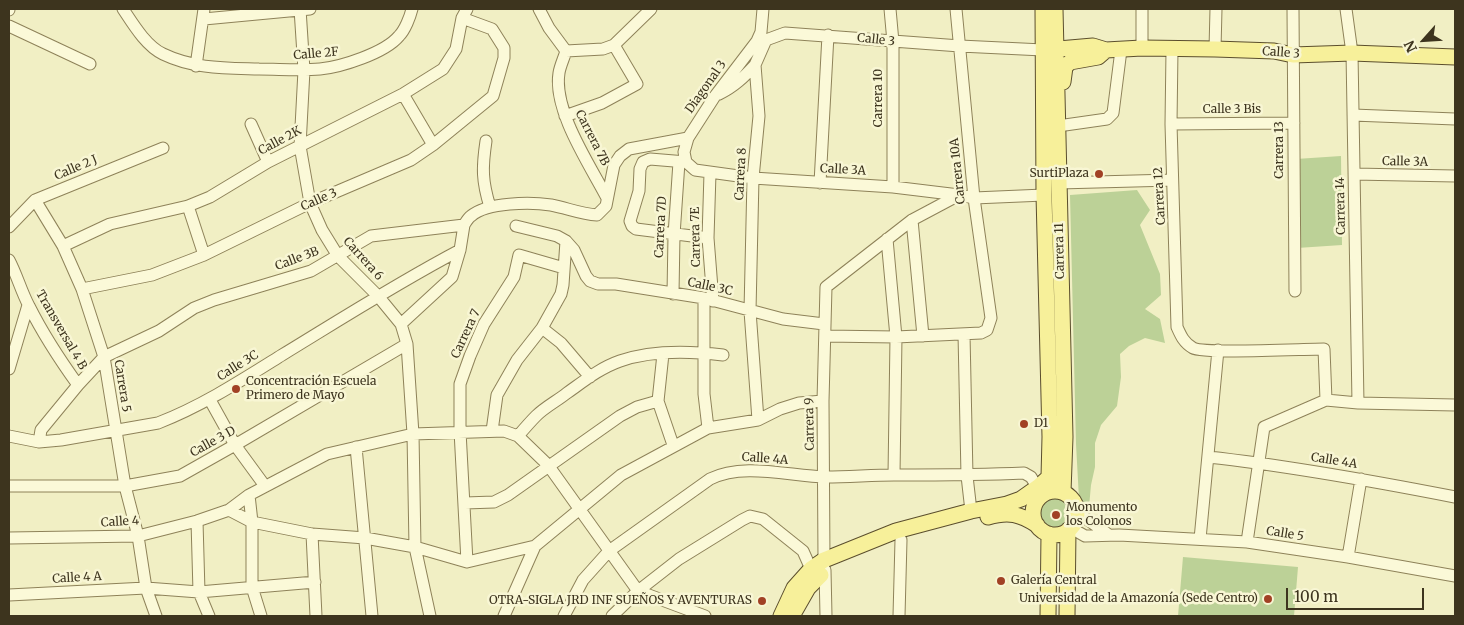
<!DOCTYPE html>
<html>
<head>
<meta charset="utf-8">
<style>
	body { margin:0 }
	#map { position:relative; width:1464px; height:625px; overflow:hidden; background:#f1efc4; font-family:Merriweather,serif }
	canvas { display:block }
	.frame { position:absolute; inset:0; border:10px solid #3d341e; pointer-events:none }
	.north { position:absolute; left:1399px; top:15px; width:50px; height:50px; -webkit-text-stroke:4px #f8f6d4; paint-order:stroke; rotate:244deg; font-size:14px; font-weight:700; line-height:20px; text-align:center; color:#3d341e }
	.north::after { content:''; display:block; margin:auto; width:18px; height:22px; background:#3d341e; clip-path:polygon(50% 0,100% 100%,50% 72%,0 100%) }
	.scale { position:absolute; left:1286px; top:588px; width:138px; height:22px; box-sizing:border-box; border:2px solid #3d341e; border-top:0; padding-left:6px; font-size:15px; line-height:18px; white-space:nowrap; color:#3d341e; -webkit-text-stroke:4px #f8f6d4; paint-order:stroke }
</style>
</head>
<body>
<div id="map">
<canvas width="1464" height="625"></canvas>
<div class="frame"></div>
<div class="north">N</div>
<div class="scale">100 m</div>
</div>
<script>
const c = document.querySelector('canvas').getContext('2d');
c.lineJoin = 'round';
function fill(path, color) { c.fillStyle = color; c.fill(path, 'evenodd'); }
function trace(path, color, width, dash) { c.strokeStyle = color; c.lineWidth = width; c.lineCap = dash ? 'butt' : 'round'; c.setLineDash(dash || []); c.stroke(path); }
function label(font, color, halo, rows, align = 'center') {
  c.font = font + ' Merriweather,serif'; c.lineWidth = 5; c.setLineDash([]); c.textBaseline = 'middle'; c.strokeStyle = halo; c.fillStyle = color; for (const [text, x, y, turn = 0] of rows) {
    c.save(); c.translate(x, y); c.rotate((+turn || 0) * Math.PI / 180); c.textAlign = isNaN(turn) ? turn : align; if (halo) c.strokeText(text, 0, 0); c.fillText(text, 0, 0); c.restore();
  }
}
const green = new Path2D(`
	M 1341,156 L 1342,245 L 1297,248 L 1296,159 Z
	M 1137,190 L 1150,210 L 1140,225 L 1160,274 L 1161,295 L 1145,309 L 1160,319 L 1165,343 L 1145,338 L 1129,346 L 1120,354 L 1121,377 L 1117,406 L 1101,425 L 1095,443 L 1095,467 L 1091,485 L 1089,507 L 1079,499 L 1076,444 L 1070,195 Z
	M1039 513a16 16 0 1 1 32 0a16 16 0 1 1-32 0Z
	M 1183,557 L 1298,567 L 1294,616 L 1178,616 Z`);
const minor = new Path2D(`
	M 123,9 C 133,24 146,46 163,54 C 194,69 226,68 259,69 C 279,69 300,71 320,69 C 341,67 385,53 399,36 C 405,30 410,17 412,9
	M 300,9 L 304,70 L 300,146 L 310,203 L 322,230 L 338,256 L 378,296 L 401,324 L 407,344 L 413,434 L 415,547 L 430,616
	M 539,9 L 549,28 L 566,51
	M 890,9 L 893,42 L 893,187
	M 1293,9 L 1295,291
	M 1346,9 L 1352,53 L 1358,403
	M 9,10 L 9,9
	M 204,19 L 310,9
	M 9,26 L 90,64
	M 1142,48 L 1142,9
	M 1215,49 L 1216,9
	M 1172,50 L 1171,124 L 1177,327 C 1181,336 1184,343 1193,348 C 1204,354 1304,349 1324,349 L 1326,400
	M 566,51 C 564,58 560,66 559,73 C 553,111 590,165 607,198
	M 566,51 L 603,49 L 614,45 L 651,9
	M 196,66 L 204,9
	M 403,94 L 433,145
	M 719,94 C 734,87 744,77 755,65
	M 1353,115 L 1455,119
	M 565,116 L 602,103 L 637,84 L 614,45
	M 251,124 L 268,162
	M 1171,124 L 1294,123
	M 1051,127 L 1107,119 L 1113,113 L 1121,50
	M 486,141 C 482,168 482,181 490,207
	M 686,162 L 684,152 L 688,138 L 715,96 L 757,41 L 761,32 L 763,9
	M 710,173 L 708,238 L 713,301
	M 1354,174 L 1455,176
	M 820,183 L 828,35
	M 1059,183 L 1172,180
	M 35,200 L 63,246 L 82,289 L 104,357 L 125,486 L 138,536 L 146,588 L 156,616
	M 188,206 L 204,255
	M 912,220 L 923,336
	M 516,226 L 557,236 L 566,241 L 574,250 L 586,276 L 590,281 L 598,284 L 616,284 L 704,298 L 783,319 L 824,324
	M 9,227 L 35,200 L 163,148
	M 708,238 L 636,229 L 632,226 L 630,221 L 639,191 L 640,169 L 643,162 L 650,159 L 686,162 L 695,170 L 753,178 L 893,187 L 959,195 L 974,198 L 1044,195
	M 887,239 L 896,337 L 894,475
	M 63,246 L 110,224 L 188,206 L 210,197 L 268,162 L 403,94 L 443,69 L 456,49 L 462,18 L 467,9
	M 9,260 C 17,275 21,291 29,306 C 43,334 60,360 78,385
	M 82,289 L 152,275 L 204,255 L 310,203 L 411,160 L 433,145 L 493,96 L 504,58 L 504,48 L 492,29 L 462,18
	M 673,294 L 674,235 L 679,162
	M 704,298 L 704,394 L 708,428
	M 401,324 L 452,277 L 460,250 L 464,225
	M 542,328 L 561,343 L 590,377
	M 964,334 L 967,476 L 971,511
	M 825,336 L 896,337 L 981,333 L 987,330 L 991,318 L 974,198 L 956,9
	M 663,354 L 658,401 L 673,445
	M 9,369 L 28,305
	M 210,400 L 235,445 L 265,486
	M 758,420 L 750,311 L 753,178 L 759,116 L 755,65 L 766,40 L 785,33 L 960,46 L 1043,50
	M 492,431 L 497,395 L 517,360 L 542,328 L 561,294 L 563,285 L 566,241
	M 9,436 L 39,442 L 61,440 L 158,423 C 202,406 242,380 282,355 C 341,319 399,282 460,250
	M 518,436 C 524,429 530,422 536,416 C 545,407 557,401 567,393 C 584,381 600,368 620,361 C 651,350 690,351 723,355
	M 39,442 L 41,430 L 78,385 L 104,357 L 159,331 L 194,308 L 214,300 L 311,271 L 371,236 L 464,225 C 466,222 468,218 471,216 C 487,202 531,202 551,205 C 567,208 581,214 597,215 L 606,206 L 614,165 L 620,156 L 629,149 L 688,138
	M 356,447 L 372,616
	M 1208,457 C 1291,466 1373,481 1455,497
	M 9,486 L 125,486 L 180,476 L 235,445 L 407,344
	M 249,495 L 252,522 L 252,587 L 261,616
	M 465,503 L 494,502 L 508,495 L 620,416 L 637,407 L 658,401
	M 229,510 L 252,522 L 312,534 L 365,538 L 415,547 L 467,562 L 535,546
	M 1077,512 L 1109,535
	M 197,521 L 199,592 L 209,616
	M 1071,528 L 1085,536 L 1119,535 L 1247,542 L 1348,557 L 1455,576
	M 312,534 L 316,616
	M 9,538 L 138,536 L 197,521 L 229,510 L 249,495 L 327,454 L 413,434 L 504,431 L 518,436 L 548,465 L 638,591 L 705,616
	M 1200,539 L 1218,350
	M 1247,542 L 1264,427 L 1326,400 L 1358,403 L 1455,405
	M 1348,557 L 1361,479
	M 824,560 L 823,401 L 826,287 L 912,220 L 959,195
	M 467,562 L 460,431 L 460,384 L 470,356 L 484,324 L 514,277 L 519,255 L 564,268
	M 825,570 L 826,616
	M 9,595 L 146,588 L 199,592 L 315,582
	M 504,616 L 535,546 L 621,475 L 708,428 L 758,420 L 780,409 L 799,403 L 823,401
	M 564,616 L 583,580 L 609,551 L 710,479 C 743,462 789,476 826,477 C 849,477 872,475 894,475 C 938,475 981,475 1024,473 L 1031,477 L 1042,495
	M 612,616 L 638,591 L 679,559 L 742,520 L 750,516 L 763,519 L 803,551 L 811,569
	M 899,616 L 901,540`);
const major = new Path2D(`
	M 1043,9 L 1044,195 L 1050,437 L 1049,477 L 1050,491
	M 1055,9 L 1065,437 L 1063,492
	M 1047,50 L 1093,46 L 1106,50 L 1142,48 L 1215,49 L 1274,51 L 1293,55 L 1352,53 L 1455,57
	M 1063,82 L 1065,67 L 1070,62 L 1098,57 L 1106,50
	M1033 513a22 22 0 1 1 44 0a22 22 0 1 1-44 0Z
	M 988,517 C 1009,511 1020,514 1037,525
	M 781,616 L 794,588 L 811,569 L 824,560 L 896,531 L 971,511 L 1007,504 L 1021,499 L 1038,487 L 1049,477
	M 792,616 L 808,588 L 821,575
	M 1048,616 L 1049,534
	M 1067,616 L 1068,530`);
const markers = [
	[1099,174,5,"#a14124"],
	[236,389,5,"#a14124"],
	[1024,424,5,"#a14124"],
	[1056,515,5,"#a14124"],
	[1001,581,5,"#a14124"],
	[1268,599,5,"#a14124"],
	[762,601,5,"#a14124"]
];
const streetNames = [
	["Calle 3",876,40,6],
	["Calle 3",1281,53,4],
	["Calle 2F",316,54,-5],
	["Diagonal 3",706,87,-55],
	["Carrera 10",879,98,-90],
	["Calle 3 Bis",1232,110],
	["Carrera 7B",592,138,63],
	["Calle 2K",280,141,-28],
	["Carrera 13",1280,150,-90],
	["Calle 3A",1405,162,1],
	["Calle 2 J",76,168,-23],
	["Calle 3A",843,170,3],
	["Carrera 10A",958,171,-96],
	["Carrera 8",741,174,-87],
	["Carrera 12",1160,196,-93],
	["Calle 3",319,200,-24],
	["Carrera 14",1341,206,-91],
	["Carrera 7D",661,227,-87],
	["Carrera 7E",696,237,-91],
	["Carrera 11",1060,251,-91],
	["Calle 3B",297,259,-21],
	["Carrera 6",363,259,48],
	["Calle 3C",710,287,12],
	["Transversal 4 B",61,330,60],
	["Carrera 7",466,334,-65],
	["Calle 3C",238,366,-32],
	["Carrera 5",122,386,81],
	["Carrera 9",810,424,-91],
	["Calle 3 D",213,442,-29],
	["Calle 4A",765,459,4],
	["Calle 4A",1334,461,9],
	["Calle 4",120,522,-3],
	["Calle 5",1285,534,9],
	["Calle 4 A",77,578,-3]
];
const poiNames = [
	["SurtiPlaza",1089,174,"right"],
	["Concentración Escuela",246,382],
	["Primero de Mayo",246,396],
	["D1",1034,424],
	["Monumento",1066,508],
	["los Colonos",1066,522],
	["Galería Central",1011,581],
	["Universidad de la Amazonía (Sede Centro)",1258,599,"right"],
	["OTRA-SIGLA JRD INF SUEÑOS Y AVENTURAS",752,601,"right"]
];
fill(green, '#bcd197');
trace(minor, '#8e8259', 13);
trace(major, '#5b4e2d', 17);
trace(minor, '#fbf9d8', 11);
trace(major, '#f7f09a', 15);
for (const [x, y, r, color] of markers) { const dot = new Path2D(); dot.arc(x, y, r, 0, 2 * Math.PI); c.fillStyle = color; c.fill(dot); trace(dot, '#f8f6d4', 2); }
label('12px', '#3d341e', '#f8f6d4', streetNames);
label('12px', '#3d341e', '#f8f6d4', poiNames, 'left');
</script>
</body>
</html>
